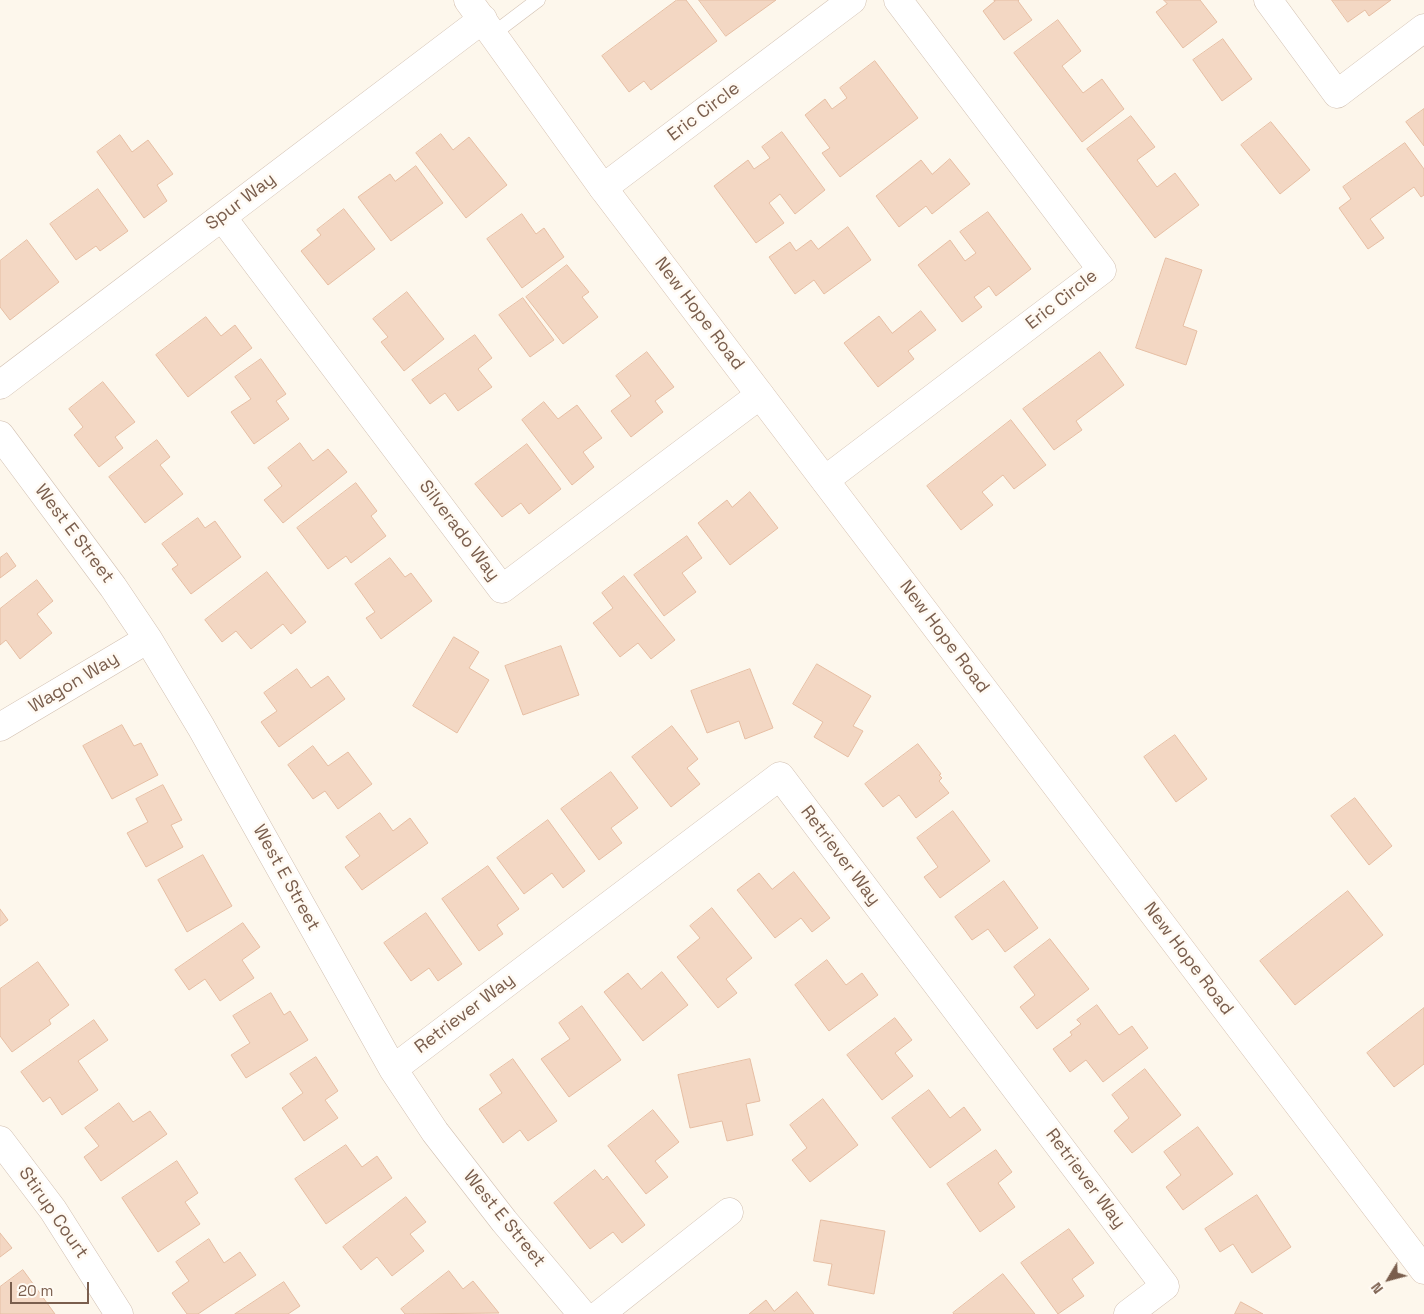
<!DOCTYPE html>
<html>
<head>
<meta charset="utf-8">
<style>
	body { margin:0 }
	#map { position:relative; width:1424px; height:1314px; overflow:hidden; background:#fdf7ec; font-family:"Space Grotesk",sans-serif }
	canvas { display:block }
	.north { position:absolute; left:1364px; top:1254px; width:50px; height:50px; -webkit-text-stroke:4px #fffaf3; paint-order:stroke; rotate:233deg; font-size:14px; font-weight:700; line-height:20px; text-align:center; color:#7a5e4d }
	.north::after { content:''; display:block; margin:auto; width:18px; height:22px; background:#7a5e4d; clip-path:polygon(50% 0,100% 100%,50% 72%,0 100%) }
	.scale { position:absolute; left:10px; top:1282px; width:79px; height:22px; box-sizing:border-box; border:2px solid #7a5e4d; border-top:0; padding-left:6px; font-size:15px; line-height:18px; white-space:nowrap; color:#7a5e4d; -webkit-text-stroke:4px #fffaf3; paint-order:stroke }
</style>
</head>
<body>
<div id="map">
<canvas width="1424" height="1314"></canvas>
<div class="north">N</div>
<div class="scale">20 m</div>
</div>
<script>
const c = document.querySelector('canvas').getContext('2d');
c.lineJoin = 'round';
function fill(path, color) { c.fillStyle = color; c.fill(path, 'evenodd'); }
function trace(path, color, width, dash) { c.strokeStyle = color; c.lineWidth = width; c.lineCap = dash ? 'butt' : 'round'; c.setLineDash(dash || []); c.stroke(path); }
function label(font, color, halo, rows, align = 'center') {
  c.font = font + ' "Space Grotesk",sans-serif'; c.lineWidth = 5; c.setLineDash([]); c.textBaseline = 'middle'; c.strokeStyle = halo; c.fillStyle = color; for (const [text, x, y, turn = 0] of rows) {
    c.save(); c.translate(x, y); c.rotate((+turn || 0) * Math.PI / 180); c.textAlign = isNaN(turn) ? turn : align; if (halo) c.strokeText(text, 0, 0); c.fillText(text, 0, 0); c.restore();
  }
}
const building = new Path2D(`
	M 677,0 L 686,0 L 717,41 L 651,90 L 644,81 L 629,92 L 602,56 Z
	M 699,0 L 776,0 L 726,36 Z
	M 994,0 L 1019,0 L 1018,1 L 1032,20 L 1004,40 L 983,11 L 995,1 Z
	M 1164,0 L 1200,0 L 1217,22 L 1183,48 L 1156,12 L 1167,4 Z
	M 1332,0 L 1391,0 L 1369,16 L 1365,10 L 1348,22 Z
	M 1058,20 L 1081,51 L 1062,66 L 1083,93 L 1102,79 L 1124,109 L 1082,142 L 1014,53 Z
	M 1223,39 L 1252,79 L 1222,101 L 1193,60 Z
	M 875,61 L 918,118 L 840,177 L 822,153 L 830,148 L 805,115 L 825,99 L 832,109 L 847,98 L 840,88 Z
	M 1424,109 L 1424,146 L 1406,122 Z
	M 1131,116 L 1155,147 L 1137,160 L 1157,187 L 1175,173 L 1199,205 L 1155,238 L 1087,149 Z
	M 1271,122 L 1310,170 L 1280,194 L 1241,145 Z
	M 782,132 L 825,190 L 795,214 L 780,194 L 769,203 L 784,223 L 756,243 L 714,186 L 748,160 L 754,169 L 770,158 L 762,147 Z
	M 441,134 L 453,150 L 469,137 L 507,185 L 466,218 L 416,153 Z
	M 120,135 L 132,152 L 148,140 L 173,174 L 157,185 L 167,201 L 144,218 L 97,152 Z
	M 1405,143 L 1424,169 L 1424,195 L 1421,197 L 1414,187 L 1370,219 L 1384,238 L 1368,249 L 1339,208 L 1351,199 L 1343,187 Z
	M 950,159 L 970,184 L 932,214 L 926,206 L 899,227 L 876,196 L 921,160 L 932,174 Z
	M 416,166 L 443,203 L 391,241 L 358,197 L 390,174 L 395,181 Z
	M 98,189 L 128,231 L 100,251 L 96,246 L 76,260 L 50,224 Z
	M 344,209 L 375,249 L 328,285 L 301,251 L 321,235 L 317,230 Z
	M 988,212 L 1031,269 L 996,296 L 989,286 L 974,297 L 982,307 L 962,322 L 918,265 L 950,240 L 965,261 L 976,253 L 960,232 Z
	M 522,214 L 536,234 L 544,228 L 564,257 L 522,288 L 487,239 Z
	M 848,227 L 871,260 L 824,294 L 814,280 L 795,294 L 769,257 L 790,242 L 796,251 L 811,240 L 818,249 Z
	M 27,240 L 59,282 L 10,320 L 0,307 L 0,261 Z
	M 1166,258 L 1202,270 L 1183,326 L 1197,331 L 1186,365 L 1136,348 Z
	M 567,265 L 589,292 L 582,297 L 598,317 L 563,344 L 526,297 Z
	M 407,292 L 444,339 L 404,371 L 381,342 L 388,337 L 373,319 Z
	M 523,298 L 554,340 L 530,357 L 499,315 Z
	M 921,311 L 936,330 L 908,351 L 914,359 L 878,387 L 844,343 L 879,316 L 892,333 Z
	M 206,317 L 221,336 L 235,325 L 252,348 L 188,397 L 156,355 Z
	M 475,335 L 492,358 L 478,369 L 492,387 L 458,411 L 445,393 L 430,404 L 412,380 Z
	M 647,352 L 674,387 L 655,401 L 663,412 L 631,437 L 611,411 L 631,396 L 616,376 Z
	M 1100,352 L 1124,385 L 1076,421 L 1082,430 L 1054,450 L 1023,409 Z
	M 261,359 L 286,394 L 276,401 L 289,419 L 254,444 L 231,412 L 251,399 L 235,377 Z
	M 103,382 L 135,422 L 115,437 L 123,448 L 99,467 L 74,435 L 83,427 L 69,409 Z
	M 544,402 L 558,419 L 577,405 L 602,438 L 583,452 L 594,467 L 572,485 L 522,420 Z
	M 1011,420 L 1046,465 L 1014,489 L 1003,475 L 982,492 L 993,505 L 961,530 L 927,486 Z
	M 157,440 L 170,457 L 160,465 L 183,494 L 145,523 L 109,477 Z
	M 300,443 L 313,461 L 328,449 L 347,472 L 283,523 L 264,500 L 282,486 L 268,468 Z
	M 527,444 L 561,489 L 529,514 L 521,503 L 502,517 L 475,484 Z
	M 356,483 L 377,511 L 371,516 L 386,536 L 351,563 L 346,556 L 328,569 L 297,528 Z
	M 750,492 L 778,528 L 730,565 L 698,523 L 727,500 L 732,507 Z
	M 198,518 L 205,528 L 215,521 L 241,557 L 191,594 L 172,569 L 178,565 L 162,544 Z
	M 687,536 L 702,558 L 682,573 L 696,592 L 664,616 L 634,575 Z
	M 7,553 L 16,566 L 0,578 L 0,558 Z
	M 390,558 L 405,577 L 411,573 L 432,601 L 381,639 L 366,618 L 375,612 L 355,584 Z
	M 267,572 L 306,622 L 291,634 L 283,624 L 251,649 L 236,631 L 222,642 L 205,620 Z
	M 624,576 L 675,640 L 651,659 L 638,643 L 620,657 L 593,623 L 613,608 L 602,593 Z
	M 37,580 L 53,601 L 37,614 L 52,633 L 20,659 L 6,640 L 0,645 L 0,609 Z
	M 454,637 L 479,652 L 469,668 L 489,680 L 457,733 L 413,706 Z
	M 561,646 L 579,695 L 523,715 L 505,666 Z
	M 817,664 L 871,696 L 853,726 L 863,731 L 848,757 L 814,737 L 823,722 L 793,704 Z
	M 297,669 L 311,688 L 328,676 L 345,699 L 279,747 L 261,722 L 277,711 L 264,693 Z
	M 750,669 L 773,728 L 745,739 L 739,721 L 707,733 L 691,691 Z
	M 122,725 L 134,746 L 141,743 L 158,775 L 112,799 L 83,746 Z
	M 672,726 L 698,759 L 687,768 L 700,784 L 671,807 L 632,757 Z
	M 1175,735 L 1207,779 L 1176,802 L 1144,757 Z
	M 918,744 L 941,774 L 939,775 L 942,778 L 939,781 L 949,793 L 916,818 L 899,795 L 883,807 L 865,784 Z
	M 313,746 L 328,766 L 348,752 L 372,784 L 338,809 L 325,791 L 313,799 L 288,765 Z
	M 611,772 L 638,808 L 611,828 L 622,843 L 599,860 L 561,809 Z
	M 163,785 L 182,820 L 171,825 L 183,847 L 146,867 L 127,833 L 148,822 L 136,799 Z
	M 1355,798 L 1392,846 L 1369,865 L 1331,816 Z
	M 953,811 L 990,861 L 940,898 L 924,877 L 938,867 L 917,838 Z
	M 380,813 L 393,831 L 410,818 L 428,843 L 362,890 L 345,867 L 360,856 L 346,837 Z
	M 548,820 L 585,871 L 563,888 L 552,873 L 524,894 L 497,858 Z
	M 203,855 L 232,906 L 187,932 L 158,880 Z
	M 488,866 L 519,909 L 497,925 L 503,934 L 479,951 L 442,899 Z
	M 794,872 L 830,918 L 812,932 L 801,918 L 775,938 L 737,890 L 759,873 L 772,889 Z
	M 1004,881 L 1038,928 L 1005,952 L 988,929 L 972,940 L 955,917 Z
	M 1348,891 L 1383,935 L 1295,1005 L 1260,961 Z
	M 712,908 L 752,958 L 726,979 L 737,993 L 718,1008 L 677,957 L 700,938 L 690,926 Z
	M 0,909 L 8,920 L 0,926 Z
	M 426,913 L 462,964 L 438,981 L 429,968 L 411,981 L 384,943 Z
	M 243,923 L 260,947 L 242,960 L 254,978 L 220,1001 L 205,979 L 189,990 L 175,970 Z
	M 1050,939 L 1089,989 L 1037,1029 L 1020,1007 L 1035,995 L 1014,967 Z
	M 827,960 L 846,985 L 862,973 L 878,995 L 829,1031 L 795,985 Z
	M 38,962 L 69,1005 L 49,1020 L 51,1024 L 12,1052 L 0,1036 L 0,989 Z
	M 662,972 L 688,1005 L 643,1041 L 604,992 L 628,973 L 641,989 Z
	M 271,993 L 284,1015 L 290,1011 L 308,1040 L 246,1078 L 231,1055 L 250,1043 L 233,1016 Z
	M 1097,1005 L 1119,1035 L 1132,1026 L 1148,1048 L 1103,1082 L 1086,1060 L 1070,1072 L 1053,1049 L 1072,1035 L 1070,1032 L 1081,1024 L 1077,1020 Z
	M 582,1006 L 621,1060 L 569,1097 L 541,1059 L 570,1039 L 559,1023 Z
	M 1424,1008 L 1424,1064 L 1394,1087 L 1367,1053 Z
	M 895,1018 L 912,1040 L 895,1053 L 913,1076 L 882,1100 L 847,1055 Z
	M 94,1020 L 108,1040 L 78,1061 L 98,1090 L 62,1115 L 50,1097 L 43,1102 L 21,1072 Z
	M 316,1057 L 338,1091 L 325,1100 L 338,1118 L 304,1141 L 282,1108 L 303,1093 L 290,1074 Z
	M 513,1059 L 557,1121 L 528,1141 L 520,1130 L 503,1143 L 479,1109 L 502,1093 L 490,1075 Z
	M 750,1059 L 760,1101 L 746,1104 L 753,1135 L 727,1141 L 722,1121 L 690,1128 L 678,1075 Z
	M 1145,1069 L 1181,1115 L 1132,1153 L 1114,1131 L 1129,1118 L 1112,1095 Z
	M 929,1090 L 950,1118 L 964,1107 L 981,1130 L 930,1168 L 892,1118 Z
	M 823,1099 L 858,1145 L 810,1182 L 792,1160 L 807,1148 L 790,1125 Z
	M 119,1103 L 133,1122 L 150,1111 L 167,1134 L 101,1181 L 84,1157 L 99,1146 L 85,1128 Z
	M 653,1110 L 679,1142 L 655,1161 L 668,1177 L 646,1194 L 608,1146 Z
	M 1198,1127 L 1233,1174 L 1183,1210 L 1166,1187 L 1181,1175 L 1164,1152 Z
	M 346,1145 L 362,1167 L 377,1156 L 392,1178 L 326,1224 L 295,1179 Z
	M 996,1150 L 1012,1172 L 998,1183 L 1015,1207 L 980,1232 L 947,1184 Z
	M 177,1161 L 198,1193 L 185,1202 L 200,1224 L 158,1252 L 122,1198 Z
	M 595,1170 L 603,1180 L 607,1176 L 645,1225 L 622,1243 L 613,1232 L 590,1249 L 554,1203 Z
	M 1257,1195 L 1291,1247 L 1252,1273 L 1233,1244 L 1220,1252 L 1205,1229 Z
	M 406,1197 L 426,1222 L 410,1234 L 424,1251 L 392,1276 L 377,1257 L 361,1270 L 343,1247 Z
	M 821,1220 L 885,1231 L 874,1294 L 828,1285 L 832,1264 L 814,1261 Z
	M 1069,1229 L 1094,1263 L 1072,1279 L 1084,1296 L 1058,1314 L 1021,1263 Z
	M 0,1233 L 12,1248 L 0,1257 Z
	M 209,1239 L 224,1263 L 240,1252 L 256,1275 L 198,1314 L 187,1314 L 172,1293 L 189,1281 L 176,1262 Z
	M 23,1270 L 55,1314 L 0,1314 L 0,1287 Z
	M 449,1271 L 463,1289 L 473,1281 L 499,1313 L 405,1314 L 401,1309 Z
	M 1003,1274 L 1035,1314 L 954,1314 L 953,1313 Z
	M 284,1282 L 300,1306 L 288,1314 L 235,1314 Z
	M 797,1292 L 814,1314 L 749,1314 L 766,1300 L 774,1311 Z
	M 1241,1302 L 1263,1314 L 1235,1314 Z`);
const service = new Path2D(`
	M 493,34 L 538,0`);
const minor = new Path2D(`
	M 1268,0 L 1337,94 L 1424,28
	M 603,188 L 852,0
	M 222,217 L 502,589 L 760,395
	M 0,385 L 483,19
	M 0,435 L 113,587 L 148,639 L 201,727 L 393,1069 L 435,1132 L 504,1221 L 582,1314
	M 825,480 L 1102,270 L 898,0
	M 0,727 L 148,639
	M 393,1069 L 780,776 L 1165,1286 L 1128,1314
	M 0,1140 L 53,1210 L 119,1314
	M 600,1314 L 729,1212`);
const secondary = new Path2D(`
	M 468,0 L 603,188 L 1424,1270`);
const streetNames = [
	["Eric Circle",704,112,-37],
	["Spur Way",241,202,-37],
	["Eric Circle",1062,300,-38],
	["New Hope Road",699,314,53],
	["Silverado Way",459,531,53],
	["West E Street",74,534,53],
	["New Hope Road",944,637,53],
	["Wagon Way",74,683,-31],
	["Retriever Way",840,856,53],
	["West E Street",286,878,61],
	["New Hope Road",1188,959,53],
	["Retriever Way",465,1014,-37],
	["Retriever Way",1085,1179,53],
	["Stirup Court",53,1213,55],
	["West E Street",504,1219,51]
];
fill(building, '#f3d7c3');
trace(building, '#e6bea3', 1);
trace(service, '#d1bfb0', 15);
trace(minor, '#d1bfb0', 29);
trace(secondary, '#d6c1b0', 29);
trace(service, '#fff', 14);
trace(minor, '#fff', 28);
trace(secondary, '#fff', 28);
label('18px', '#7a5e4d', '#fffaf3', streetNames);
</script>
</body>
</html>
